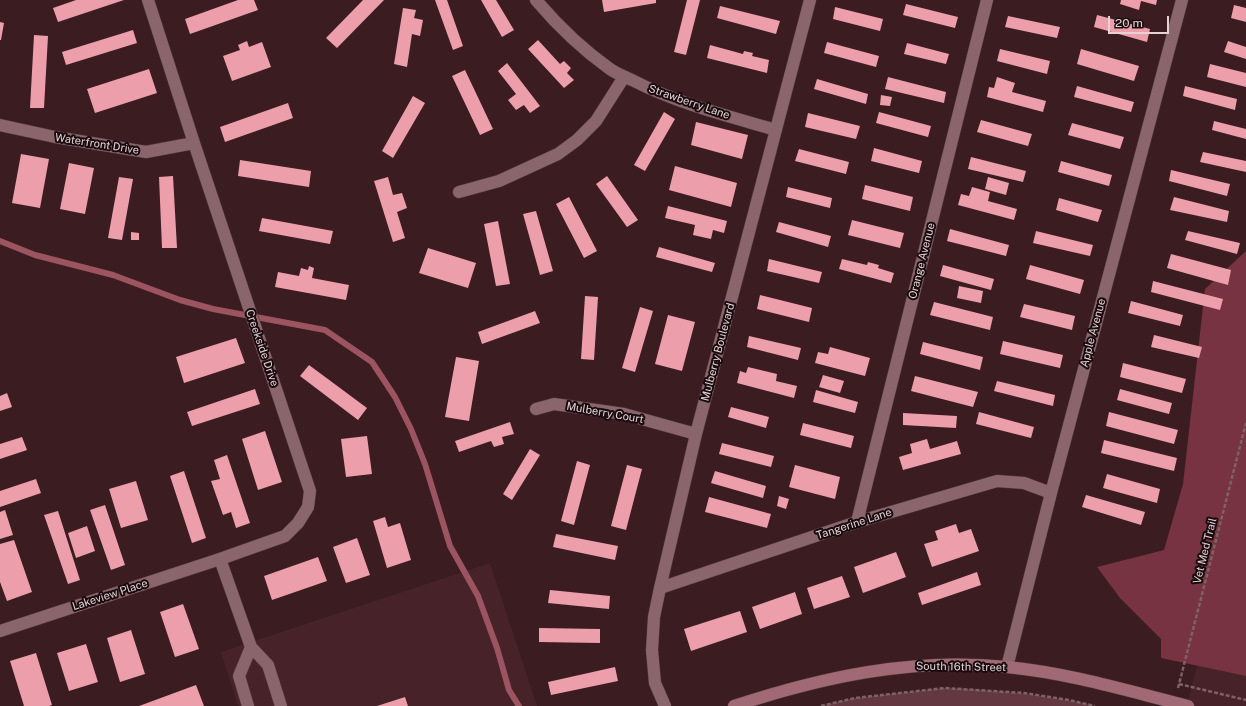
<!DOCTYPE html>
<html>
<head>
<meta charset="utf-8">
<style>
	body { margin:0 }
	#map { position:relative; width:1246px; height:706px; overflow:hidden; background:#3a1c21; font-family:"Public Sans",sans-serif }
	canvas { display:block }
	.scale { position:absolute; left:1108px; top:16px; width:61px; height:18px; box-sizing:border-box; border:2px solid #e6d1d4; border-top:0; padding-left:5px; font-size:12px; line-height:14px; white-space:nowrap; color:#e6d1d4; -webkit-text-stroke:3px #180b0d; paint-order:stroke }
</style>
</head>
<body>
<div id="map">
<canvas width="1246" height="706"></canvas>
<div class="scale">20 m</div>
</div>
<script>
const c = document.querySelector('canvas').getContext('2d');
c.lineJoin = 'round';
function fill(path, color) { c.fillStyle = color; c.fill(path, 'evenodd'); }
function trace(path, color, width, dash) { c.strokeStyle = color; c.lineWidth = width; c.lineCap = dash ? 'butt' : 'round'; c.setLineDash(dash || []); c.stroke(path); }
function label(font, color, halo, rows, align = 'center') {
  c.font = font + ' "Public Sans",sans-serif'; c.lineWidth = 4; c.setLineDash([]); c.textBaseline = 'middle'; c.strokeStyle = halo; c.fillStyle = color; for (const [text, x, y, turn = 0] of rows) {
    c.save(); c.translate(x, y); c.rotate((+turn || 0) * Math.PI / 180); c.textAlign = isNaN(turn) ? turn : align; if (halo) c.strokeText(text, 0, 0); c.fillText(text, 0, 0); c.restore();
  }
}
const built = new Path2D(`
	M 1246,476 L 1246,706 L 1173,706 L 1187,705 Z
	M 490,563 L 537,706 L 238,706 L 221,652 Z`);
const green = new Path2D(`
	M 945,688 C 995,690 1045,694 1095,706 L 821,706 L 855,698 Z`);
const forest = new Path2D(`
	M 1246,251 L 1246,676 L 1161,658 L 1161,639 L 1120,598 L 1097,567 L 1164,550 L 1183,484 L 1205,289 Z`);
const stream = new Path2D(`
	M 0,241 L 35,255 L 113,275 L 180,300 L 213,309 L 325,330 L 372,362 L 395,397 L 411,429 L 425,464 L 450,546 L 478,596 L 497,648 L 509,690 L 519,706`);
const building = new Path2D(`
	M 76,0 L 124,0 L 58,22 L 53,8 Z
	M 238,0 L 254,0 L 258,10 L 190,34 L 185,19 Z
	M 363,0 L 384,0 L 337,48 L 326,38 Z
	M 435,0 L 447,0 L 463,46 L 453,50 Z
	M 481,0 L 496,0 L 514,30 L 502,37 Z
	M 602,0 L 656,0 L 656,3 L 604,12 Z
	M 687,0 L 700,0 L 686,55 L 674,52 Z
	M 1121,0 L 1157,0 L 1156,5 L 1141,1 L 1139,10 L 1120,4 Z
	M 906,4 L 958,17 L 955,28 L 903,15 Z
	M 1234,5 L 1246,8 L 1246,22 L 1231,18 Z
	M 720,6 L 780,21 L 776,34 L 717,18 Z
	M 835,7 L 883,19 L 880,31 L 833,19 Z
	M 403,8 L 416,10 L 414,18 L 423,20 L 420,36 L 412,34 L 407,67 L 394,64 Z
	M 1097,15 L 1150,29 L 1147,42 L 1094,27 Z
	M 1008,16 L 1060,27 L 1057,38 L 1005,27 Z
	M 0,22 L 4,23 L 1,40 L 0,40 Z
	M 133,30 L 137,43 L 66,65 L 62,52 Z
	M 34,35 L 48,36 L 44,108 L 30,108 Z
	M 538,40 L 560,64 L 564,61 L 571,68 L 567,73 L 574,80 L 564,88 L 528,49 Z
	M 247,41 L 249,47 L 262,42 L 271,67 L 232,81 L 223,56 L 240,50 L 238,45 Z
	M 1228,41 L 1246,47 L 1246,59 L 1224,52 Z
	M 827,42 L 879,56 L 876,67 L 824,53 Z
	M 907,43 L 949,54 L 946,64 L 904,54 Z
	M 710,45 L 743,54 L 744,51 L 753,53 L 752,56 L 769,60 L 767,73 L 707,58 Z
	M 1000,49 L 1050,61 L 1047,74 L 997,61 Z
	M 1081,49 L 1139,66 L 1134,81 L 1077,64 Z
	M 507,63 L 540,106 L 530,113 L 524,105 L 516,110 L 508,100 L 516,94 L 498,71 Z
	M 1210,64 L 1246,73 L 1246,87 L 1207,77 Z
	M 149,69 L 157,93 L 95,113 L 87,89 Z
	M 465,70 L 493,129 L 480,135 L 452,76 Z
	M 888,77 L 946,92 L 944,103 L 885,89 Z
	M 997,77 L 1015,83 L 1012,92 L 1046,101 L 1043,112 L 987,97 L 989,87 L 994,88 Z
	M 817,79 L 868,94 L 866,104 L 814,89 Z
	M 1077,86 L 1134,102 L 1131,112 L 1074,97 Z
	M 1185,86 L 1237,99 L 1235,110 L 1183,96 Z
	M 881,95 L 892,97 L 890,106 L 880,105 Z
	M 413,96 L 425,103 L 393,158 L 382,151 Z
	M 288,103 L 293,118 L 225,142 L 220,127 Z
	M 664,112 L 675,119 L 645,171 L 634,165 Z
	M 879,112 L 931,126 L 928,137 L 876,123 Z
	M 808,113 L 860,126 L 856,139 L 805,127 Z
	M 981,120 L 1032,134 L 1028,146 L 977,132 Z
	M 1214,121 L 1246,129 L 1246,139 L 1212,130 Z
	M 696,122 L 748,135 L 742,159 L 691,145 Z
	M 1072,123 L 1124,137 L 1120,149 L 1068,135 Z
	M 874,148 L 922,161 L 919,173 L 871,161 Z
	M 799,149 L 849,162 L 846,174 L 795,161 Z
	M 1203,152 L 1246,161 L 1246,172 L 1200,162 Z
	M 21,154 L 49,159 L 40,208 L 12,203 Z
	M 971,157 L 1026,171 L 1023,182 L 968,169 Z
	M 240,160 L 311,171 L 309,187 L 238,176 Z
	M 1061,161 L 1112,175 L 1109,186 L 1058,172 Z
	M 69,163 L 94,168 L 85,214 L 60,209 Z
	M 675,166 L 737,183 L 731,207 L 669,190 Z
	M 1171,170 L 1230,184 L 1227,196 L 1169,181 Z
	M 173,176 L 177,248 L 162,248 L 159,177 Z
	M 607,176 L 638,220 L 627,227 L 596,184 Z
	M 119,177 L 133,179 L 122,240 L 108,238 Z
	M 388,177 L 393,195 L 402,193 L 407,208 L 397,212 L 405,238 L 393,242 L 374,181 Z
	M 988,177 L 1009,183 L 1006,195 L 985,189 Z
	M 865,185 L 913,197 L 910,211 L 862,199 Z
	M 788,187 L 832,198 L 830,208 L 786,197 Z
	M 972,187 L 990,192 L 988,201 L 1017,209 L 1014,220 L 958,205 L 961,194 L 969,196 Z
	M 569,197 L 597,251 L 584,258 L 556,204 Z
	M 1174,197 L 1229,211 L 1227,222 L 1170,210 Z
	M 1059,198 L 1102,210 L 1098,222 L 1056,210 Z
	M 668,206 L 727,221 L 724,233 L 713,230 L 711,239 L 693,235 L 695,225 L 665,218 Z
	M 536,211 L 553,271 L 540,275 L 523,214 Z
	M 262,218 L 333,231 L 330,244 L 259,231 Z
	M 852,220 L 904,233 L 900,248 L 848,235 Z
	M 498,221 L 510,284 L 496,286 L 484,224 Z
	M 779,222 L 831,236 L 828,247 L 776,232 Z
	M 950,229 L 1009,245 L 1006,256 L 947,241 Z
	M 1036,231 L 1093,245 L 1090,256 L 1033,243 Z
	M 1188,231 L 1240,243 L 1237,254 L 1185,240 Z
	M 131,232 L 139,233 L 139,240 L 131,240 Z
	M 659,247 L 715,263 L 712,272 L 656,257 Z
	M 428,248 L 476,263 L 468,288 L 419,273 Z
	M 1171,254 L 1231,270 L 1228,285 L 1167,268 Z
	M 769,259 L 822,272 L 819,283 L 767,271 Z
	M 842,259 L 867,265 L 868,262 L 879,265 L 878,268 L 894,273 L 891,283 L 839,269 Z
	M 943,265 L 994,279 L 991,290 L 940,276 Z
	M 1030,265 L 1084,280 L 1080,294 L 1026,279 Z
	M 309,266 L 314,268 L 312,278 L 349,285 L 346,300 L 275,287 L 278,272 L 299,276 L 301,268 L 308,270 Z
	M 1153,281 L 1223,299 L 1220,310 L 1151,292 Z
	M 959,286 L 983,291 L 981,303 L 957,298 Z
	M 760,295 L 812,308 L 809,322 L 757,309 Z
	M 585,296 L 598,297 L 594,360 L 581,359 Z
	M 1131,301 L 1183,315 L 1180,326 L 1128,313 Z
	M 934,302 L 993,317 L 990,330 L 930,315 Z
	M 1024,304 L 1075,316 L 1072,330 L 1020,317 Z
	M 640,307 L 653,311 L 635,372 L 622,368 Z
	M 535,311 L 540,323 L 482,344 L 478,332 Z
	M 668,315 L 695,322 L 682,371 L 655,364 Z
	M 1154,335 L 1202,347 L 1199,358 L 1151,347 Z
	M 749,336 L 801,348 L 798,360 L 747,347 Z
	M 236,338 L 245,363 L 184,383 L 176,357 Z
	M 1003,341 L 1063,355 L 1060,368 L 1000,354 Z
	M 923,342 L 983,357 L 980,370 L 920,354 Z
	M 830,347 L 870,358 L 865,376 L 815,363 L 818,352 L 828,354 Z
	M 456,357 L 479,361 L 469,421 L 445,417 Z
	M 1123,363 L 1186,379 L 1182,393 L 1120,377 Z
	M 309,365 L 367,408 L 358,420 L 300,376 Z
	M 748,367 L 777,374 L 776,381 L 797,386 L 794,398 L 737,383 L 740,371 L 746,373 Z
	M 823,375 L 844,381 L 840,393 L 819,387 Z
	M 915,376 L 978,392 L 973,407 L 911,391 Z
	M 997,381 L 1055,395 L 1053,406 L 994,391 Z
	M 255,389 L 260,404 L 192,426 L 187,412 Z
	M 1120,389 L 1172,403 L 1169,414 L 1117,400 Z
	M 816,390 L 858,402 L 855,413 L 813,402 Z
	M 7,393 L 12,407 L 0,411 L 0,396 Z
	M 731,407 L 769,417 L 766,428 L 728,417 Z
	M 979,412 L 1034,427 L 1031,438 L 976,424 Z
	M 1109,412 L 1178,430 L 1174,444 L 1106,426 Z
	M 903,413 L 957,416 L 956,428 L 903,425 Z
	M 510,422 L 514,434 L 502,437 L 504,444 L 494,447 L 491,441 L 459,452 L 455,441 Z
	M 803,423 L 854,436 L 851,448 L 800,435 Z
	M 265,431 L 282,482 L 258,490 L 242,439 Z
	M 367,436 L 372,474 L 346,477 L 341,439 Z
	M 22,437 L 27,450 L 0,459 L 0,444 Z
	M 927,439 L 930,449 L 957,441 L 961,454 L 903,470 L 899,457 L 912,453 L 910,444 Z
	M 1104,440 L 1177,458 L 1174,471 L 1101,453 Z
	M 722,443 L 774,456 L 771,467 L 719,454 Z
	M 530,449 L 540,455 L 512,500 L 503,494 Z
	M 227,455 L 250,523 L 236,528 L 231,512 L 223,515 L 211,481 L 220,479 L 214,460 Z
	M 577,461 L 590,465 L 574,525 L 561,521 Z
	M 627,465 L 642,469 L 626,530 L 611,526 Z
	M 795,465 L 840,477 L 835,499 L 789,487 Z
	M 184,471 L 206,538 L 192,543 L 170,476 Z
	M 715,471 L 766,486 L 763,498 L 711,483 Z
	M 1107,474 L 1160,489 L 1157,503 L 1103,488 Z
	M 36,479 L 41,493 L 0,507 L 0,491 Z
	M 136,481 L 148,520 L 121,528 L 109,489 Z
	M 1086,495 L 1145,512 L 1141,525 L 1082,507 Z
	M 779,496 L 789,499 L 786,509 L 777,506 Z
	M 709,497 L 771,514 L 767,528 L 705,512 Z
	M 105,505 L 125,565 L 111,570 L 90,510 Z
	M 5,510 L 13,535 L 0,539 L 0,512 Z
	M 58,511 L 80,580 L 68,584 L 44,515 Z
	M 385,517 L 388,527 L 400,523 L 411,560 L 387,568 L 373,521 Z
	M 956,524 L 959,533 L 971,529 L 979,551 L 932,567 L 924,544 L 938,540 L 935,531 Z
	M 87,526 L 95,551 L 76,558 L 68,533 Z
	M 556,534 L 618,546 L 615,560 L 553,547 Z
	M 357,538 L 370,575 L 346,583 L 333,547 Z
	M 14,540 L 32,592 L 7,601 L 0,582 L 0,544 Z
	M 896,552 L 906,577 L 863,593 L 854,567 Z
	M 318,557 L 327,581 L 272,600 L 264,576 Z
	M 977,572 L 981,585 L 922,605 L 918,593 Z
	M 842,576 L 850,597 L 814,609 L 807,588 Z
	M 550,590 L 610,596 L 609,609 L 548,603 Z
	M 795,592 L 802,614 L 760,629 L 752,607 Z
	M 183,604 L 199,649 L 175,657 L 160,612 Z
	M 740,611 L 747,632 L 691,651 L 684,629 Z
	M 539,628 L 600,629 L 600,643 L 539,642 Z
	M 131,630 L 145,674 L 120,682 L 107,638 Z
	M 86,644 L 98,682 L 69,691 L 57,653 Z
	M 36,653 L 52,705 L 49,706 L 24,706 L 10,661 Z
	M 615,667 L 618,681 L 551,695 L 548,682 Z
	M 196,685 L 204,706 L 139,706 Z
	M 405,697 L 408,706 L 377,706 Z`);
const path = new Path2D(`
	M 1179,684 L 1246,700
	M 1178,688 L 1246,423
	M 821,706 L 855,698 L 945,688 L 1024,693 L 1069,700 L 1095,706`);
const street = new Path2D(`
	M 148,0 L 194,143 L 310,491 L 308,507 L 298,523 L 285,536 L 220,559 L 251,647 L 268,665 L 281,706
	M 536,0 C 558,26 582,49 610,69 C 617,74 626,77 634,81 C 679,104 728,116 776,130
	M 0,125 L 55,137 L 146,152 L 194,143
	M 459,192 L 499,181 L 558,154 L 577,140 L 596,121 L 624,77
	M 536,409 L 554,404 L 624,414 L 696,434
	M 857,522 L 987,0
	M 660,588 L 857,522 L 997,481 L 1024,483 L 1051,493
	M 0,631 L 220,559
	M 1007,667 L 1051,493 L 1182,0
	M 248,706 L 239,676 L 251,647
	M 665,706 L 655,683 L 652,650 L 654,617 L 660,588 L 696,434 L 810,0`);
const secondary = new Path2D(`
	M 734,706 C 822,677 914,657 1007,667 C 1069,673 1128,691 1188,706`);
const streetNames = [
	["Strawberry Lane",689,102,19],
	["Waterfront Drive",97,144,9],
	["Orange Avenue",922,261,-76],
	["Apple Avenue",1093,333,-75],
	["Creekside Drive",262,348,71],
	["Mulberry Boulevard",718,352,-75],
	["Mulberry Court",605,413,10],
	["Tangerine Lane",854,524,-18],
	["Vet Med Trail",1205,551,-76],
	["Lakeview Place",110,595,-18],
	["South 16th Street",961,667,1]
];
fill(built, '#482229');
fill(green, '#633840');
fill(forest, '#773341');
trace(stream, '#9c5461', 6);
fill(building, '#ed9eab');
trace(street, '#533a3f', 13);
trace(secondary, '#533a3f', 13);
trace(path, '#7d6266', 2.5, [4, 2]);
trace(street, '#8a656b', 12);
trace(secondary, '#a16973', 12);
label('11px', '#e6d1d4', '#180b0d', streetNames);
</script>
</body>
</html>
